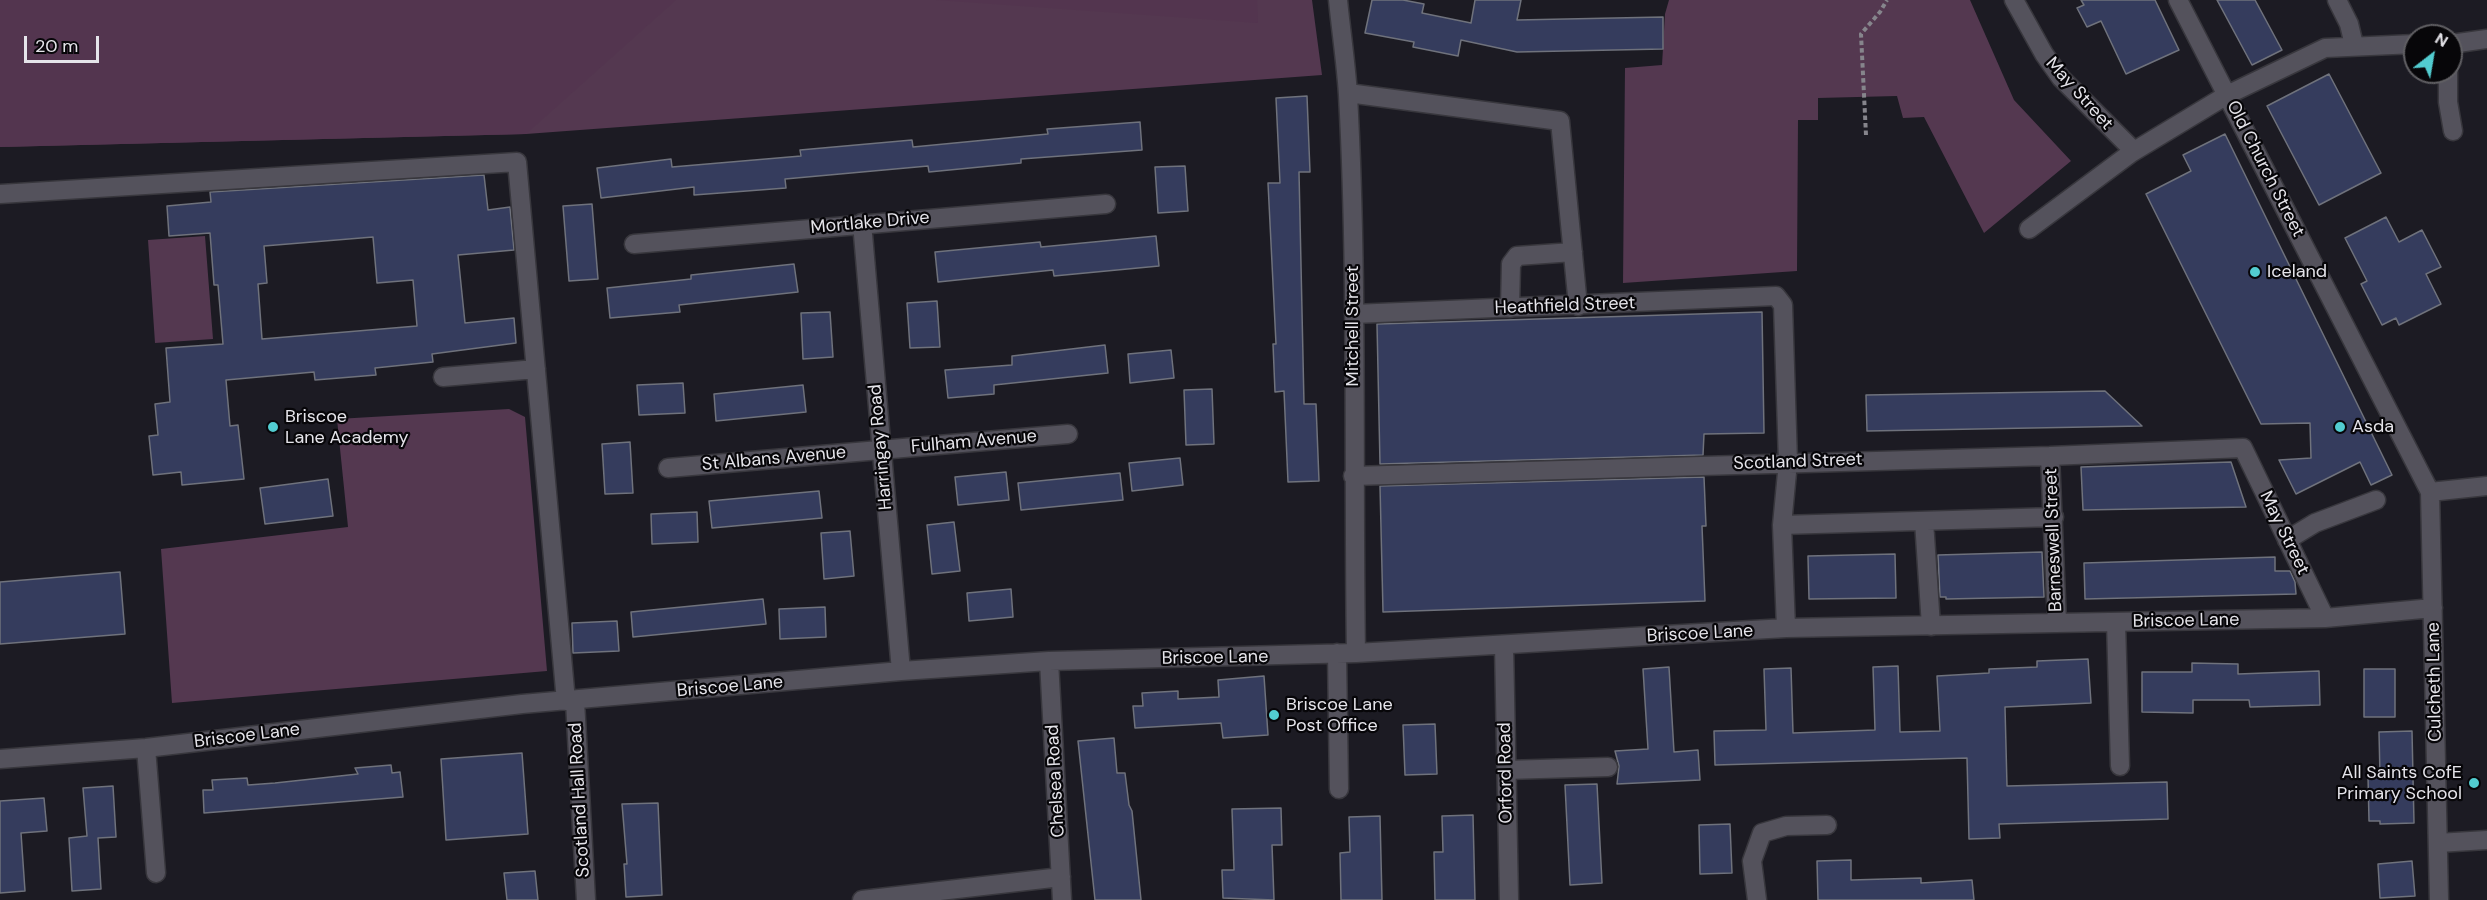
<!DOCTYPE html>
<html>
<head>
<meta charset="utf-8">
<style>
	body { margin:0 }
	#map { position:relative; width:2487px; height:900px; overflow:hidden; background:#1c1b23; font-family:"DM Sans",sans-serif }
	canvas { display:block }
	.north { position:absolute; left:2403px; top:24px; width:60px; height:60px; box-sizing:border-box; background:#070609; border:2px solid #605f63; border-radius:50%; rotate:31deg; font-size:16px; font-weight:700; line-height:24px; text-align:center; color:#e5e4ea }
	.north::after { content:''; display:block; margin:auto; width:21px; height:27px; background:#52ccd0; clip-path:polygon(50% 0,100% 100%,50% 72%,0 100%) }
	.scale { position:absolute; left:24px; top:36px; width:75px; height:27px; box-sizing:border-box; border:3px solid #e5e4ea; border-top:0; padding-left:8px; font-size:18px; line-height:21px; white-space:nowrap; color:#e5e4ea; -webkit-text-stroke:4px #070609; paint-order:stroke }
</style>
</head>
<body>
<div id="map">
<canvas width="2487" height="900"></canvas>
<div class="north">N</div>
<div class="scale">20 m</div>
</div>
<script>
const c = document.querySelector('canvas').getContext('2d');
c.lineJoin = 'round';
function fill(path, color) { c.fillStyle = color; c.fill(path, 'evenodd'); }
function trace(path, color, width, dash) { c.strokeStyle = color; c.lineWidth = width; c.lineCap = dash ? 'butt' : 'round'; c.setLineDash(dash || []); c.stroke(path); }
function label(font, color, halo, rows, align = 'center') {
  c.font = font + ' "DM Sans",sans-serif'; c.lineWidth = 4.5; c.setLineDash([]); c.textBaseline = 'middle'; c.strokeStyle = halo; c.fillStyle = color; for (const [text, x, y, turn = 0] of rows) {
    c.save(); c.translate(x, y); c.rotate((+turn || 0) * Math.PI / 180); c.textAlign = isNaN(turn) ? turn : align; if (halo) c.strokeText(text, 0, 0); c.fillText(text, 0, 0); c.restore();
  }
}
const green = new Path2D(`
	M 0,0 L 1312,0 L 1322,75 L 526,134 L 0,147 Z
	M 1669,0 L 1970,0 L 2014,100 L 2071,161 L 1984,233 L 1924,117 L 1903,118 L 1897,96 L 1818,98 L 1818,120 L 1798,120 L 1797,271 L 1623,283 L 1625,68 L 1662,65 L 1665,14 Z
	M 205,236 L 213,339 L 155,343 L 148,240 Z
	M 509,409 L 525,417 L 547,671 L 172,703 L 161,549 L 348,527 L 337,419 Z`);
const forest = new Path2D(`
	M 0,0 L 676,0 L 526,134 L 0,147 Z
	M 936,0 L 1257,0 L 1258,23 Z`);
const building = new Path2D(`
	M 1372,0 L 1403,0 L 1424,4 L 1422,13 L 1471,23 L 1475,0 L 1521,0 L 1517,20 L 1663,17 L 1663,49 L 1517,52 L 1461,40 L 1458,56 L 1413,47 L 1414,42 L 1365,33 Z
	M 2081,0 L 2155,0 L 2179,50 L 2126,74 L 2101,21 L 2087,27 L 2077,8 L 2084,5 Z
	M 2217,0 L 2255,0 L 2282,50 L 2252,65 Z
	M 2329,74 L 2381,173 L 2319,205 L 2267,106 Z
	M 1307,96 L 1310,172 L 1299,172 L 1304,404 L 1316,404 L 1319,481 L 1288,482 L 1284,391 L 1275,392 L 1273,344 L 1276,344 L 1268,183 L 1280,183 L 1276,98 Z
	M 1140,122 L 1142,150 L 1021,159 L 1021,163 L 929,172 L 928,166 L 785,179 L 786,188 L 694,195 L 694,187 L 601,198 L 597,168 L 671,159 L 672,167 L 801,156 L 800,150 L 912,140 L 913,147 L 1048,134 L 1047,129 Z
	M 2225,134 L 2392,475 L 2371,485 L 2360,462 L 2296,494 L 2279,460 L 2311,458 L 2310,423 L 2261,424 L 2146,194 L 2191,171 L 2183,155 Z
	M 1185,166 L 1188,211 L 1158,213 L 1155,167 Z
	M 484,175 L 488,210 L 510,207 L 514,250 L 458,255 L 465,323 L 514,318 L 516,343 L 432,354 L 433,362 L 375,368 L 376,375 L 315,380 L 314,372 L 226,380 L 230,426 L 238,425 L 244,479 L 182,485 L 181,472 L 153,475 L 149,436 L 158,435 L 155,404 L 170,402 L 166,348 L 223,344 L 218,285 L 214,285 L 210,233 L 169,236 L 167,206 L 211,202 L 210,192 ZM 373,237 L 377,283 L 413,280 L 417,326 L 262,339 L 258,284 L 267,283 L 264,246 Z
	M 592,204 L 598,279 L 569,281 L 563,206 Z
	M 2386,217 L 2399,242 L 2422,230 L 2441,267 L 2426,274 L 2441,304 L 2399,325 L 2396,318 L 2382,325 L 2361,284 L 2367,281 L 2345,238 Z
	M 1156,236 L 1159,266 L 1054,276 L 1053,270 L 938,282 L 935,252 L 1040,242 L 1041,247 Z
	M 794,264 L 798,292 L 679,305 L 680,312 L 610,318 L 607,288 L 691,279 L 691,275 Z
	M 937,301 L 940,347 L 910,348 L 907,303 Z
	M 830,312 L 833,357 L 803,359 L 801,313 Z
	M 1762,312 L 1764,433 L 1704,434 L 1703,455 L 1380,464 L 1377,324 Z
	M 1105,345 L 1108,373 L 994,385 L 994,394 L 948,398 L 945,370 L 1012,365 L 1012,356 Z
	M 1171,350 L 1174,378 L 1130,383 L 1128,354 Z
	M 683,383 L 685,413 L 639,415 L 637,385 Z
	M 803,385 L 806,412 L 716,421 L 714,394 Z
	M 1212,389 L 1214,444 L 1186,445 L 1184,390 Z
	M 2105,391 L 2142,426 L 1867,431 L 1866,395 Z
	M 630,442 L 633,493 L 605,494 L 602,444 Z
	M 1180,458 L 1183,485 L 1132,491 L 1129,463 Z
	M 2231,462 L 2246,507 L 2083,510 L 2081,467 Z
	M 1006,472 L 1009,500 L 958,505 L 955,477 Z
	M 1120,473 L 1123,500 L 1021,510 L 1018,483 Z
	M 1704,477 L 1706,526 L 1702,526 L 1705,601 L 1383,612 L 1380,486 Z
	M 328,479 L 333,516 L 265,524 L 260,488 Z
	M 819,491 L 822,518 L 712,528 L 709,501 Z
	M 697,512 L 698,542 L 652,544 L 651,514 Z
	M 954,522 L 960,571 L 932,574 L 927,525 Z
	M 850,531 L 854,576 L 824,579 L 821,533 Z
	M 2042,552 L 2044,597 L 1946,599 L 1946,597 L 1940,597 L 1938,555 Z
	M 1895,554 L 1896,598 L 1809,599 L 1808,556 Z
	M 2275,557 L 2275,571 L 2290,571 L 2295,582 L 2296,594 L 2085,599 L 2084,563 Z
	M 120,572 L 125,634 L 0,644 L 0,582 Z
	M 1011,589 L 1013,617 L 969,621 L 967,593 Z
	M 763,599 L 766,624 L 633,637 L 631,612 Z
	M 825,607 L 826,637 L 780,639 L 779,609 Z
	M 617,621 L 619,651 L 573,653 L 572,623 Z
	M 2088,659 L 2091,703 L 2005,707 L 2007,786 L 2167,782 L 2168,819 L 1999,824 L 2000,838 L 1969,839 L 1967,758 L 1715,765 L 1714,731 L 1766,730 L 1764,669 L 1791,668 L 1793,733 L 1875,730 L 1873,667 L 1898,666 L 1900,732 L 1940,731 L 1937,676 L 1989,673 L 1989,669 L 2037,667 L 2037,661 Z
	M 2192,663 L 2238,664 L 2238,674 L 2319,671 L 2320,705 L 2250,707 L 2249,700 L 2193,700 L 2193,713 L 2142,712 L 2142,672 L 2192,672 Z
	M 1669,667 L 1674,752 L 1698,750 L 1700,780 L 1617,784 L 1619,766 L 1615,751 L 1648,749 L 1643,669 Z
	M 2364,669 L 2395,669 L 2395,717 L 2364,717 Z
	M 1264,676 L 1268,735 L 1223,738 L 1221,723 L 1135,728 L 1133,706 L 1143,706 L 1142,693 L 1178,691 L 1178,699 L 1219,697 L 1218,680 Z
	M 1435,724 L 1437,774 L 1405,775 L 1403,725 Z
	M 2412,731 L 2414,823 L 2380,824 L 2380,821 L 2369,821 L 2368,776 L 2380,776 L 2379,732 Z
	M 1114,738 L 1117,773 L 1125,773 L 1129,805 L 1132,811 L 1141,900 L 1095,900 L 1078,741 Z
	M 522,753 L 528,834 L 446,840 L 441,759 Z
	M 391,765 L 392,773 L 400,772 L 403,797 L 204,813 L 203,790 L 213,790 L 212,780 L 247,778 L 248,785 L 275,783 L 358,774 L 355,768 Z
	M 1597,784 L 1602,883 L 1570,885 L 1565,785 Z
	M 113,786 L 116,837 L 98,838 L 101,889 L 72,891 L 69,838 L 87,836 L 83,788 Z
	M 44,798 L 47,831 L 21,833 L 25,891 L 0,893 L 0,801 Z
	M 658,803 L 662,895 L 626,897 L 624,864 L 627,864 L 622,804 Z
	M 1281,808 L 1282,845 L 1272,845 L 1274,900 L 1223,898 L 1222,870 L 1234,870 L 1232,809 Z
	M 1473,815 L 1475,900 L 1435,900 L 1434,852 L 1443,852 L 1442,816 Z
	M 1380,816 L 1382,900 L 1341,900 L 1340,853 L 1350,852 L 1349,817 Z
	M 1730,824 L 1732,873 L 1700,874 L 1699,825 Z
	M 1851,860 L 1851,880 L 1921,878 L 1921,883 L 1972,880 L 1974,900 L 1818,900 L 1817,861 Z
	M 2412,861 L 2415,896 L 2380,898 L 2378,864 Z
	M 535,871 L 538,900 L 507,900 L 504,873 Z`);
const path = new Path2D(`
	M 1866,135 L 1861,34 L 1880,12 L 1887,0`);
const minor = new Path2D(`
	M 1338,0 C 1341,31 1346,63 1348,95 C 1358,280 1353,467 1356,653
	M 2014,0 L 2044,54 L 2061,78 L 2134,151
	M 2178,0 L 2430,492 L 2439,900
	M 2337,0 L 2349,24 L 2354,45
	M 2451,44 L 2487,39
	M 2448,72 L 2448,102 L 2453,131
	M 1348,93 L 1560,121 L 1578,306
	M 0,194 L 517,162 L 566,701
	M 862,223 L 901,671
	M 2029,229 L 2131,153 L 2227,95 L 2325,48 L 2415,44
	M 634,244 L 1106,204
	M 1510,308 L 1511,264 L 1517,256 L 1573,252
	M 1354,314 L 1776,296 L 1783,305 L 1788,462 L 1782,525 L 1786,628
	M 443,377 L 536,369
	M 2050,456 L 2057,623
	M 668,468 L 1068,434
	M 1353,476 L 2050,456 L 2243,448 L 2325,618
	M 2430,492 L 2487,486
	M 1924,521 L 1931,626
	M 1782,525 L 2054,517
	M 2287,540 L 2315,523 L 2376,500
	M 2116,622 L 2120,766
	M 1504,645 L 1509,900
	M 1337,653 L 1339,789
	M 1049,661 L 1062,900
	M 575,701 L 586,900
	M 146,748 L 156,873
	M 0,759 L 146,748 L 522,704 L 901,671 L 1049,661 L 1356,653 L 1786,628 L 2325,618 L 2433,608
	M 1506,770 L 1608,767
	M 2438,843 L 2487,840
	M 862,900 L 1061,877
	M 1757,900 L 1752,861 L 1762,833 L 1786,826 L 1827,825`);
const markers = [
	[2255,272,6,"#52ccd0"],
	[273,427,6,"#52ccd0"],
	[2340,427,6,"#52ccd0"],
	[1274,715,6,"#52ccd0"],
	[2474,783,6,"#52ccd0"]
];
const streetNames = [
	["May Street",2079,94,48],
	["Old Church Street",2265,169,63],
	["Mortlake Drive",870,223,-5],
	["Heathfield Street",1565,306,-2],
	["Mitchell Street",1353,326,-90],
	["Fulham Avenue",974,442,-5],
	["Harringay Road",881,447,-95],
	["St Albans Avenue",774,459,-5],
	["Scotland Street",1798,462,-2],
	["May Street",2284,533,64],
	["Barneswell Street",2054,540,-92],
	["Briscoe Lane",2186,621,-1],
	["Briscoe Lane",1700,634,-3],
	["Briscoe Lane",1215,658,-1],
	["Culcheth Lane",2435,682,-91],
	["Briscoe Lane",730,687,-5],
	["Briscoe Lane",247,736,-7],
	["Orford Road",1506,773,-91],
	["Chelsea Road",1056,781,-93],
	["Scotland Hall Road",580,800,-93]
];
const poiNames = [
	["Iceland",2267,272],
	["Briscoe",285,417],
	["Lane Academy",285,438],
	["Asda",2352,427],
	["Briscoe Lane",1286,705],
	["Post Office",1286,726],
	["All Saints CofE",2462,773,"right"],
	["Primary School",2462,794,"right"]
];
fill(green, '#543850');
fill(forest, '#53354f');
fill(building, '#353c5d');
trace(building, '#6f727c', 1.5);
trace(minor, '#38373d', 21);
trace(path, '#86858c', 4, [4.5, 3]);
trace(minor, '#54525c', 18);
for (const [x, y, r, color] of markers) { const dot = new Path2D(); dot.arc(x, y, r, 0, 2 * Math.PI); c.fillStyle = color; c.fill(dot); trace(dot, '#070609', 2); }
label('18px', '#e5e4ea', '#070609', streetNames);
label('18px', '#e5e4ea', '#070609', poiNames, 'left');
</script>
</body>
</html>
